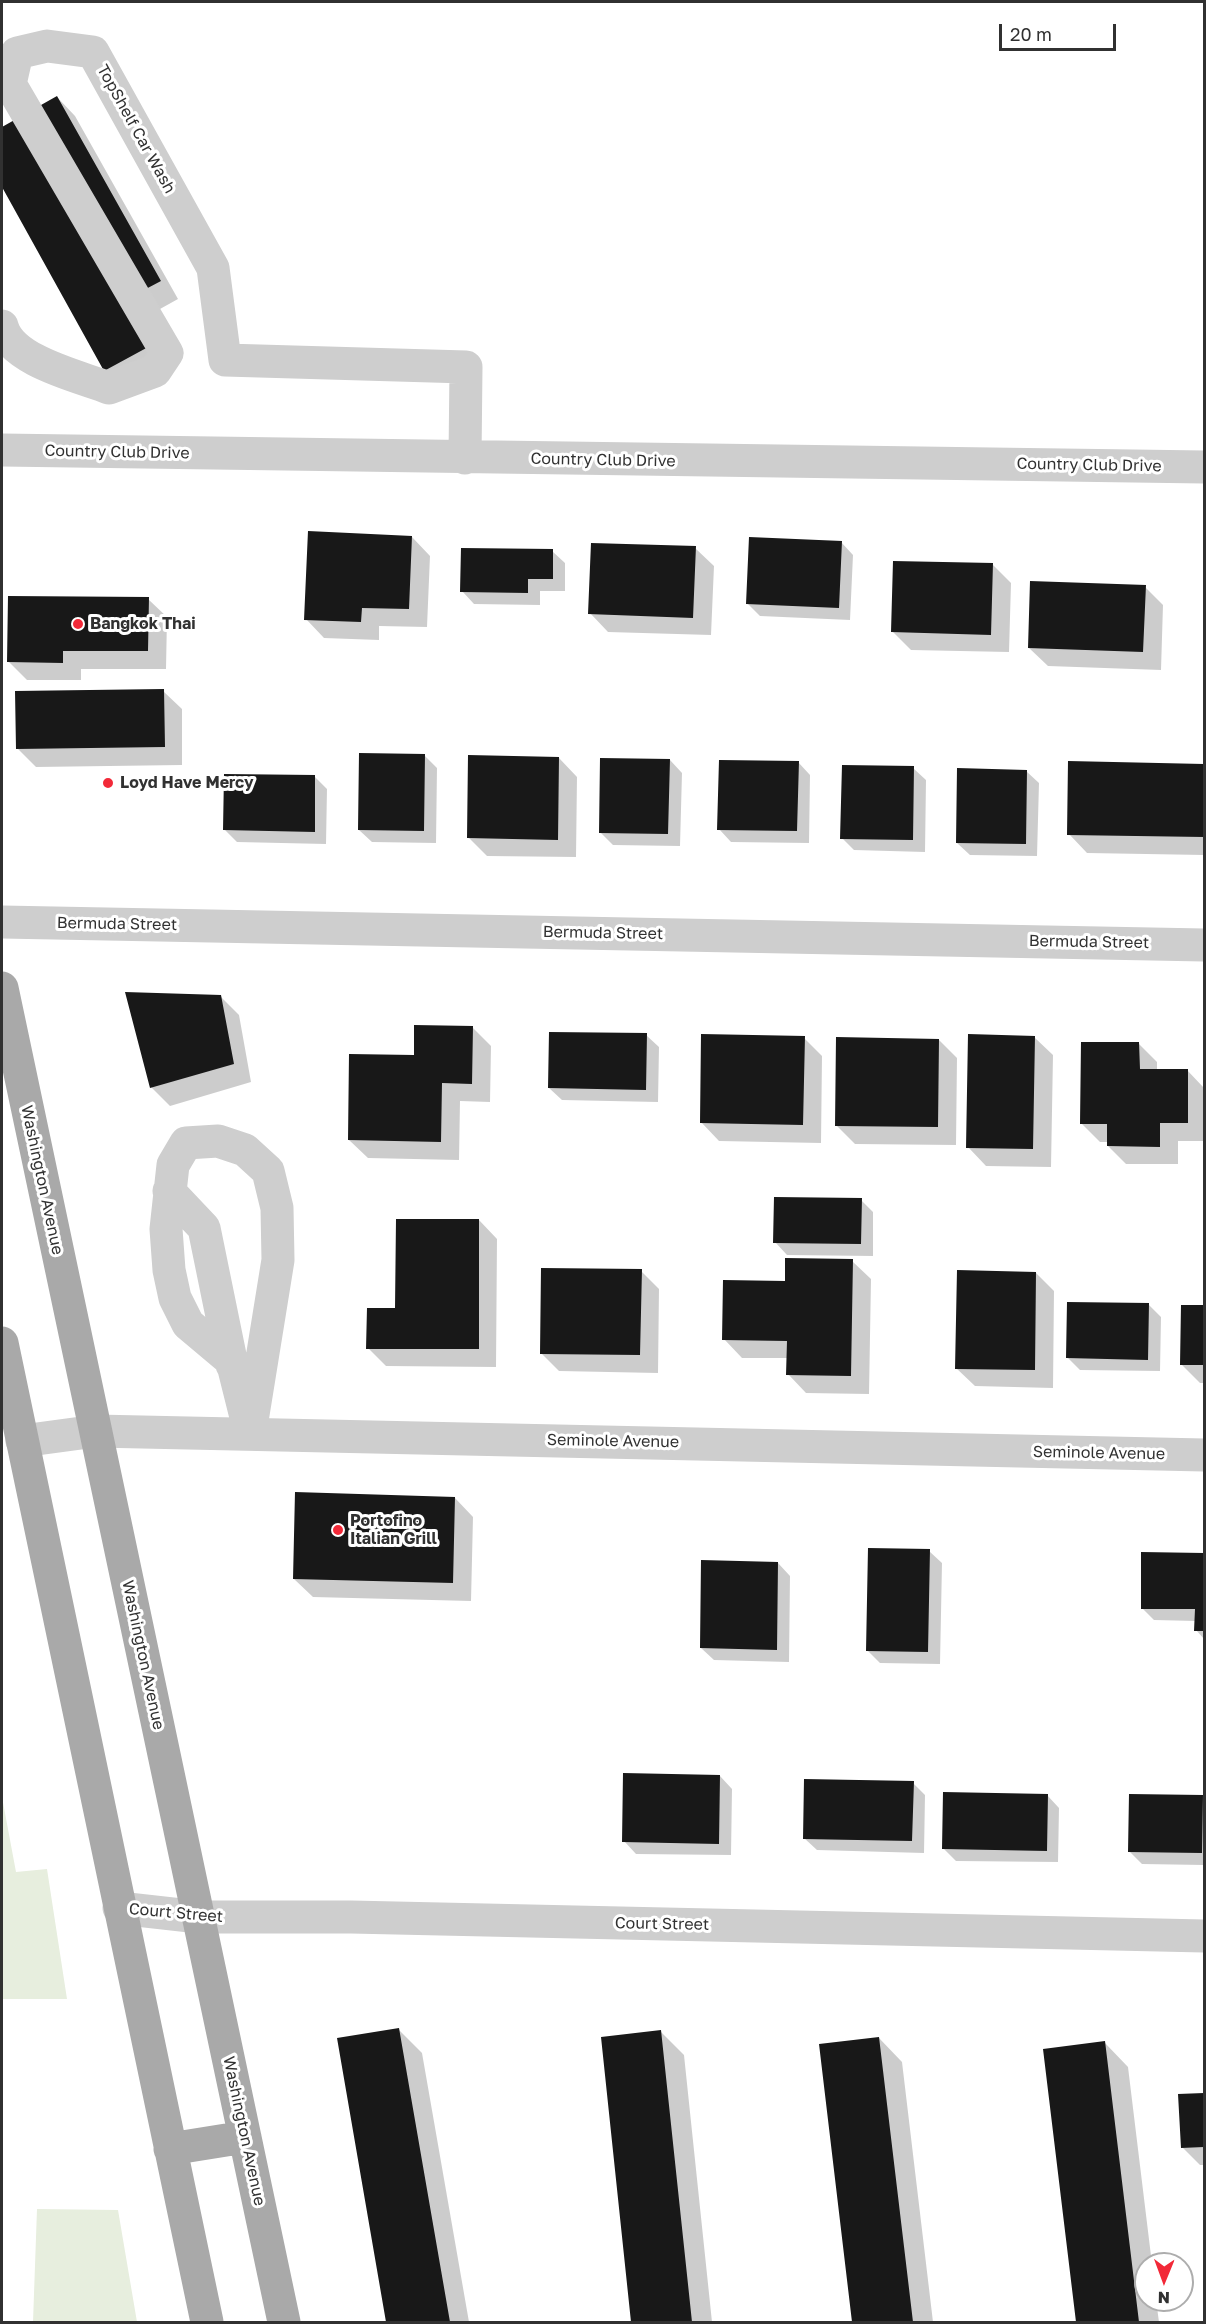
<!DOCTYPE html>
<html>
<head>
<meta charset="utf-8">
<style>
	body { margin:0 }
	#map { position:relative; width:1206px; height:2324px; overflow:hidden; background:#fff; font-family:"Golos Text",sans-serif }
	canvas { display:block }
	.frame { position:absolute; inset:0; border:3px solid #313131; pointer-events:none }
	.north { position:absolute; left:1134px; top:2252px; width:60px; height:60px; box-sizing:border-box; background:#fff; border:2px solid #adadad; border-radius:50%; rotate:181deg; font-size:16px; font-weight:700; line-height:24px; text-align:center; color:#313131 }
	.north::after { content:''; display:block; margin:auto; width:21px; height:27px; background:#f22938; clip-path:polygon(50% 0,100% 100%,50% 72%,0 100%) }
	.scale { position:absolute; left:999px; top:24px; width:117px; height:27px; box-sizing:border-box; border:3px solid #313131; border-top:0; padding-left:8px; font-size:18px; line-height:21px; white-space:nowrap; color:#313131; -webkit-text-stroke:4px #fff; paint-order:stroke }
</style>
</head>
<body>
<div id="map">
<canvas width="1206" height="2324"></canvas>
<div class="frame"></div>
<div class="north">N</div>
<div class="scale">20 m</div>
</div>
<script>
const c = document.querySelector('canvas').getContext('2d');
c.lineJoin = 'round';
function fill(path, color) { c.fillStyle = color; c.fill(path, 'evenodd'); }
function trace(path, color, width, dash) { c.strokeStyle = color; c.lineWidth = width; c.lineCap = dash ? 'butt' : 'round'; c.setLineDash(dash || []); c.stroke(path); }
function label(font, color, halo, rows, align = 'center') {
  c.font = font + ' "Golos Text",sans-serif'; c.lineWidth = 6; c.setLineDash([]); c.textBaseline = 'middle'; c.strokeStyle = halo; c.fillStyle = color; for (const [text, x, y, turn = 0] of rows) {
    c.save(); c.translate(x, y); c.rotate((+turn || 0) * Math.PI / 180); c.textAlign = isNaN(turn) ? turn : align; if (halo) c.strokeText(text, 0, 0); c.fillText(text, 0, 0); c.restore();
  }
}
const green = new Path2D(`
	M 2,1797 L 16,1872 L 47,1869 L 67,1999 L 2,1999 Z
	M 37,2209 L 118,2210 L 137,2322 L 33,2322 Z`);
const shadow = new Path2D(`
	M 57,97 L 75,116 L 178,299 L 142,319 L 168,365 L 124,389 L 106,371 L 2,184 L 2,128 Z
	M 412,537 L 430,556 L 427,627 L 379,626 L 379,640 L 324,638 L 306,619 Z
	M 841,542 L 853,555 L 850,620 L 760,616 L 748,604 Z
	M 695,548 L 714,566 L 711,635 L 608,632 L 590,613 Z
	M 552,551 L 565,563 L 565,591 L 540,591 L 540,605 L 474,604 L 462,591 Z
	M 992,564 L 1011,583 L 1009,652 L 911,650 L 893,632 Z
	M 1145,587 L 1163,605 L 1161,670 L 1048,666 L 1029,648 Z
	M 148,599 L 167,617 L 166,669 L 81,669 L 81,680 L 27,680 L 9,662 Z
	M 163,691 L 182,709 L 182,765 L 36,767 L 18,749 Z
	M 425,756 L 437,768 L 436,843 L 372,842 L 359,830 Z
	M 559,758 L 577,777 L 576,857 L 487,856 L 468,837 Z
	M 670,760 L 682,773 L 680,846 L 613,845 L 600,832 Z
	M 798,762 L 810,775 L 809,843 L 731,842 L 719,829 Z
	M 1070,763 L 1204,765 L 1204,855 L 1087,853 L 1069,834 Z
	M 913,768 L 926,780 L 925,852 L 854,850 L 842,838 Z
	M 1026,771 L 1039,783 L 1037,856 L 970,855 L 957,843 Z
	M 315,777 L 327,789 L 326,844 L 237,842 L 225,830 Z
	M 220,996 L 239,1015 L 251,1082 L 170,1106 L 151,1087 Z
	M 472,1027 L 491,1046 L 490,1102 L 460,1101 L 459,1160 L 368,1158 L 349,1140 Z
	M 646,1035 L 659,1047 L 658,1102 L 562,1100 L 549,1088 Z
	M 1034,1037 L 1053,1055 L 1051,1167 L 986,1166 L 968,1147 Z
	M 804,1038 L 822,1056 L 821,1143 L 719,1141 L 701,1122 Z
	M 939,1040 L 957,1058 L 956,1145 L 855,1144 L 836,1125 Z
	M 1139,1044 L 1157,1062 L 1157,1070 L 1187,1070 L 1204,1088 L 1204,1141 L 1178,1141 L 1178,1164 L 1126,1164 L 1108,1146 L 1108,1142 L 1100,1142 L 1082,1124 Z
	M 861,1200 L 873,1212 L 873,1256 L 787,1255 L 775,1242 Z
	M 479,1220 L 497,1239 L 496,1367 L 386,1366 L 368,1348 L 397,1310 Z
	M 852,1261 L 871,1279 L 869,1394 L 806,1393 L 788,1374 L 788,1358 L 742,1358 L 724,1339 L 786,1282 Z
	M 641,1271 L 659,1289 L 658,1373 L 559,1371 L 541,1353 Z
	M 1036,1273 L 1054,1291 L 1053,1388 L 975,1386 L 956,1368 Z
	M 1148,1304 L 1161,1317 L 1160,1371 L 1080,1370 L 1068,1358 Z
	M 1182,1306 L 1204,1307 L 1204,1383 L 1200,1383 L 1181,1364 Z
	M 455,1498 L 473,1517 L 471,1601 L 313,1597 L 294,1579 Z
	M 929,1551 L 942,1563 L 940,1664 L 880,1663 L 868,1651 Z
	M 1143,1553 L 1204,1554 L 1204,1639 L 1196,1630 L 1196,1621 L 1154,1620 L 1142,1608 Z
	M 778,1563 L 790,1576 L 789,1662 L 714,1660 L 701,1648 Z
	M 720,1776 L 732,1789 L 731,1855 L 636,1854 L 624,1841 Z
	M 913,1783 L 925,1795 L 924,1853 L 817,1850 L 804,1838 Z
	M 1047,1795 L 1059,1808 L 1058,1862 L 956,1861 L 943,1848 Z
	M 1203,1797 L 1204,1865 L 1142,1864 L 1130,1852 Z
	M 398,2029 L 422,2053 L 469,2322 L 388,2322 L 339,2039 Z
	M 661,2032 L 684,2055 L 712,2322 L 632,2322 L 603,2038 Z
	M 879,2038 L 902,2062 L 933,2322 L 854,2322 L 821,2045 Z
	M 1105,2043 L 1128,2067 L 1152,2264 L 1146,2264 L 1146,2300 L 1156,2300 L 1159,2322 L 1077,2322 L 1045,2050 Z
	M 1204,2094 L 1204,2165 L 1200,2165 L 1182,2147 L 1180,2096 Z`);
const building = new Path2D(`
	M 57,96 L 161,281 L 125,300 L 150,346 L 104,371 L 2,187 L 2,127 Z
	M 308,531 L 412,536 L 409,609 L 362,608 L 361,622 L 304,620 Z
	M 749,537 L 842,541 L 839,608 L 746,604 Z
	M 591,543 L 696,546 L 693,618 L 588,614 Z
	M 461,548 L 553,549 L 553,579 L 528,579 L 528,593 L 460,592 Z
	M 893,561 L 993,563 L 991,635 L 891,632 Z
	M 1030,581 L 1146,585 L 1143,652 L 1028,648 Z
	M 8,596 L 149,597 L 148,651 L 63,651 L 63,663 L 7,662 Z
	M 164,689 L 165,747 L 16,749 L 15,691 Z
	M 359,753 L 425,754 L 424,831 L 358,830 Z
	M 468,755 L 559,757 L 558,840 L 467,838 Z
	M 600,758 L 670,759 L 668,834 L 599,833 Z
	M 719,760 L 799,761 L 797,831 L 717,830 Z
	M 1068,761 L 1204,764 L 1204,837 L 1067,835 Z
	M 842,765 L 914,766 L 913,840 L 840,839 Z
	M 957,768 L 1027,770 L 1026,844 L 956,843 Z
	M 224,774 L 315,775 L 315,832 L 223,830 Z
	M 125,992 L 221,995 L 234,1064 L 150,1088 Z
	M 414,1025 L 473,1026 L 472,1084 L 442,1083 L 441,1142 L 348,1140 L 349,1054 L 414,1055 Z
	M 549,1032 L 647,1033 L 646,1090 L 548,1088 Z
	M 701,1034 L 805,1036 L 803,1125 L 700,1123 Z
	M 968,1034 L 1035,1036 L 1033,1149 L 966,1148 Z
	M 836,1037 L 939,1039 L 938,1127 L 835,1126 Z
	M 1081,1042 L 1139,1042 L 1140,1069 L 1188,1069 L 1188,1123 L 1160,1123 L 1160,1147 L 1107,1146 L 1107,1124 L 1080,1124 Z
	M 774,1197 L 862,1198 L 861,1244 L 773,1243 Z
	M 396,1219 L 479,1219 L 479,1349 L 366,1349 L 367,1308 L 395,1308 Z
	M 785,1258 L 853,1259 L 851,1376 L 786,1375 L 787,1341 L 722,1340 L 723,1280 L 785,1281 Z
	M 541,1268 L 642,1269 L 640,1355 L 540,1354 Z
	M 957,1270 L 1036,1272 L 1035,1370 L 955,1369 Z
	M 1067,1302 L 1149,1303 L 1148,1360 L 1066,1358 Z
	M 1181,1305 L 1204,1305 L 1204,1365 L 1180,1365 Z
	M 295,1492 L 455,1497 L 453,1583 L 293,1579 Z
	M 868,1548 L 930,1549 L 928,1652 L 866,1651 Z
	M 1141,1552 L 1204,1553 L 1204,1631 L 1194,1631 L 1195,1609 L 1141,1609 Z
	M 701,1560 L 778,1562 L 777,1650 L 700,1648 Z
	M 623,1773 L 720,1775 L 719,1844 L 622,1842 Z
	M 804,1779 L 914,1781 L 912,1841 L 803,1839 Z
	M 943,1792 L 1048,1794 L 1047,1851 L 942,1849 Z
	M 1129,1794 L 1203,1795 L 1202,1853 L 1128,1852 Z
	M 399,2028 L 450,2322 L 386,2322 L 337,2038 Z
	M 661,2030 L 692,2322 L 631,2322 L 601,2037 Z
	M 879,2037 L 913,2322 L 852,2322 L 819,2044 Z
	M 1105,2041 L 1139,2322 L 1076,2322 L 1043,2049 Z
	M 1204,2093 L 1204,2147 L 1181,2148 L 1178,2094 Z`);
const minor = new Path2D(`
	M 2,326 C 11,361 78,376 109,388 L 155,371 L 167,353 L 10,84 L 17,53 L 47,46 L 93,52 L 213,268 L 225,360 L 466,367 L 465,458
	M 2,450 L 1204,467
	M 2,922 L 1204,945
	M 218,1141 L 245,1150 L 268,1171 L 277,1208 L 278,1260 L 250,1433 L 232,1361 L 188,1324 L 175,1298 L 169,1270 L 166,1229 L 173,1165 L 186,1143 Z
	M 169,1191 L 204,1228 L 232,1365
	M 22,1441 L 96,1431 L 1204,1455
	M 119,1908 L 199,1917 L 351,1917 L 1204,1936`);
const major = new Path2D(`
	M 2,988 L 284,2322
	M 2,1343 L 207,2322
	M 170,2149 L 245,2137`);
const markers = [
	[78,624,6,"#f22938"],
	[108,783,6,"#f22938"],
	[338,1530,6,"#f22938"]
];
const streetNames = [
	["TopShelf Car Wash",136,129,61],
	["Country Club Drive",117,452,1],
	["Country Club Drive",603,460,1],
	["Country Club Drive",1089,465,1],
	["Bermuda Street",117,924,1],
	["Bermuda Street",603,933,1],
	["Bermuda Street",1089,942,1],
	["Washington Avenue",42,1180,78],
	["Seminole Avenue",613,1441,1],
	["Seminole Avenue",1099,1453,1],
	["Washington Avenue",143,1655,78],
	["Court Street",176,1913,5],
	["Court Street",662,1924,1],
	["Washington Avenue",244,2131,78]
];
const poiNames = [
	["Bangkok Thai",90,624],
	["Loyd Have Mercy",120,783],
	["Portofino",350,1521],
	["Italian Grill",350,1539]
];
fill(green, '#e7eede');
fill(shadow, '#0003');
fill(building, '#181818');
trace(minor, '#cecece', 33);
trace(major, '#a9a9a9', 33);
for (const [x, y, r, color] of markers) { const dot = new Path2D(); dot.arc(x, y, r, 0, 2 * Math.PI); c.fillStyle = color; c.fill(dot); trace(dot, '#fff', 2); }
label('16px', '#313131', '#fff', streetNames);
label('bold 16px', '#313131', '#fff', poiNames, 'left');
</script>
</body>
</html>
